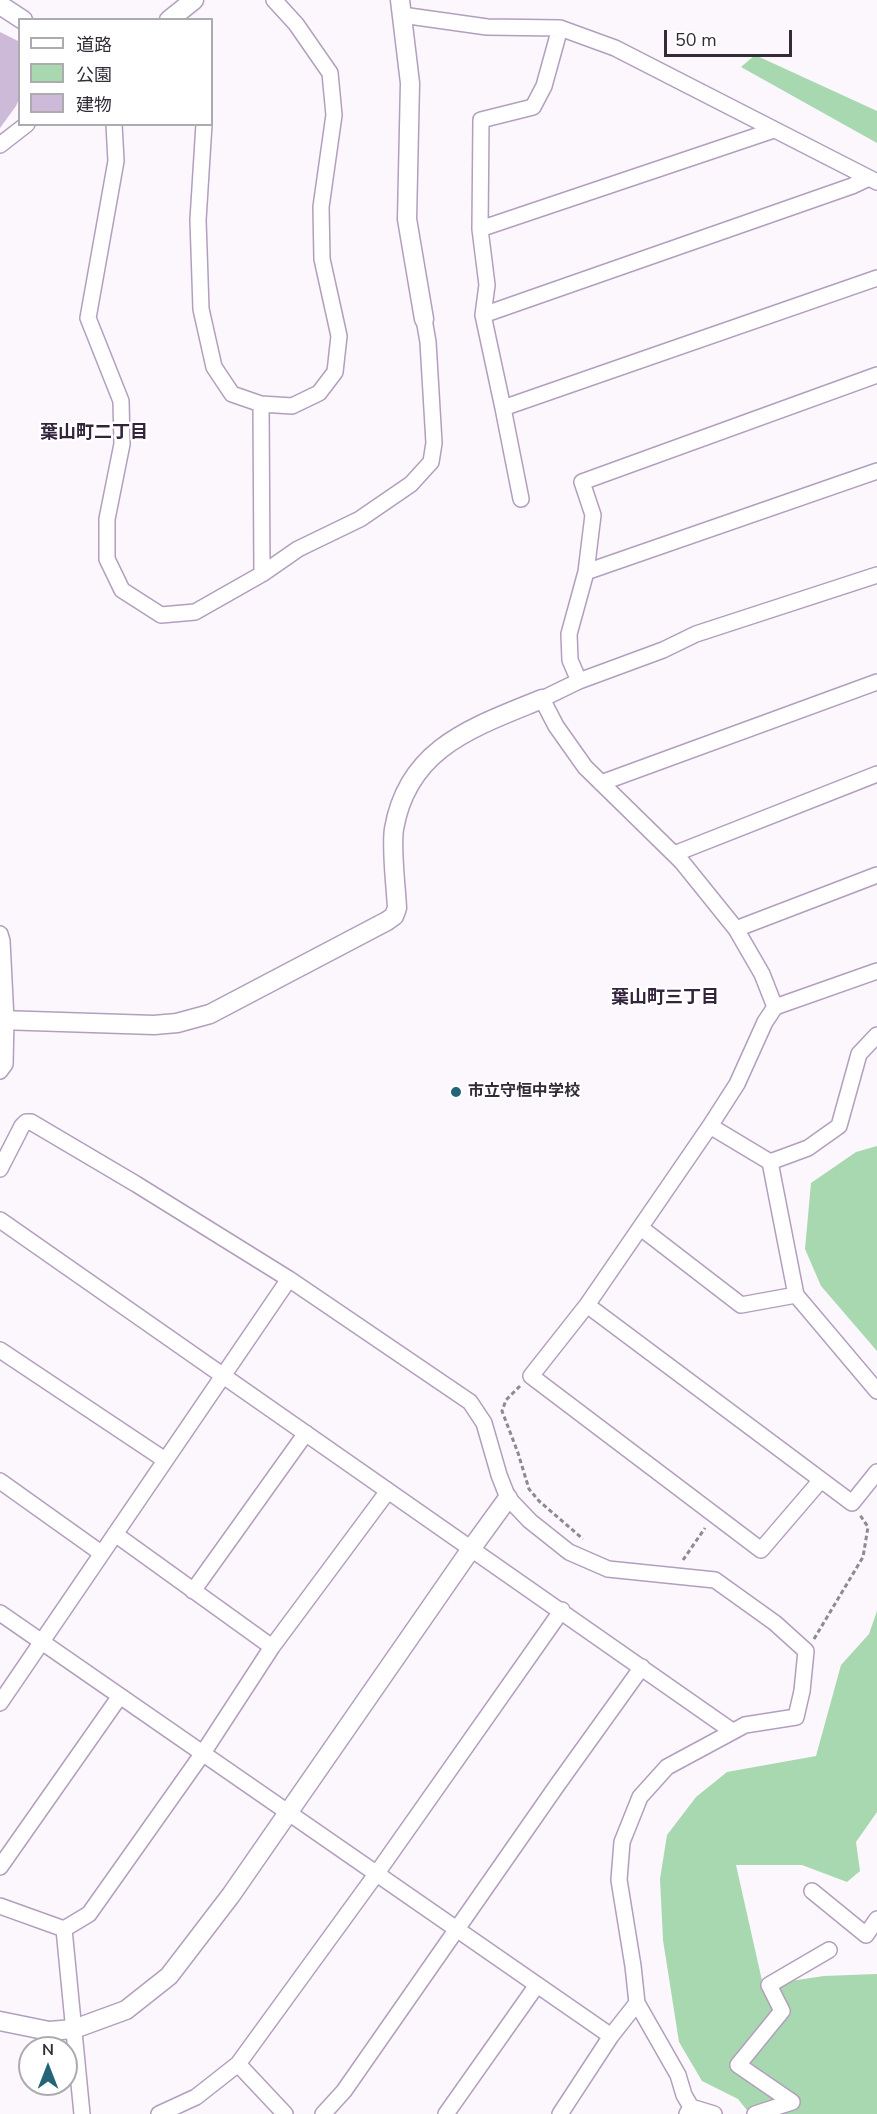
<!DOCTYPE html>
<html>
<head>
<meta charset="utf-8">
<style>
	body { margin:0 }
	#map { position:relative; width:877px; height:2114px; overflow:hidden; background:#fbf7fd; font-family:"Nunito Sans","Noto Sans JP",sans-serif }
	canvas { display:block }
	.legend { position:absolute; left:18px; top:18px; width:195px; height:108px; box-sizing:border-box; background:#fff; border:2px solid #adabaf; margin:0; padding:8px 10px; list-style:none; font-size:18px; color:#332c38 }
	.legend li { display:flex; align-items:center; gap:12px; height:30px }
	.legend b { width:30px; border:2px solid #adabaf }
	.north { position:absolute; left:18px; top:2036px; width:60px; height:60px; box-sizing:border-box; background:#fff; border:2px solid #adabaf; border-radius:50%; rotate:0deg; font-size:16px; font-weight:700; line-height:24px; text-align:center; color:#332c38 }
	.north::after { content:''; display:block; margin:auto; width:21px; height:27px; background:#226578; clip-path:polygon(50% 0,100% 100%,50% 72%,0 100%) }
	.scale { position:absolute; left:664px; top:30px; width:128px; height:27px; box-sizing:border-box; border:3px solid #332c38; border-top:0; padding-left:8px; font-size:18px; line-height:21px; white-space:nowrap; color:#332c38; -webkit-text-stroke:4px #fff; paint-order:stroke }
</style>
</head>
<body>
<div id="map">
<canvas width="877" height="2114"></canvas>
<ul class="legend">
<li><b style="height:8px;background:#fff"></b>道路</li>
<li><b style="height:16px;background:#a7d8af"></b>公園</li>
<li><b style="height:16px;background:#cdbad9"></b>建物</li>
</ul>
<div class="north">N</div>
<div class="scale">50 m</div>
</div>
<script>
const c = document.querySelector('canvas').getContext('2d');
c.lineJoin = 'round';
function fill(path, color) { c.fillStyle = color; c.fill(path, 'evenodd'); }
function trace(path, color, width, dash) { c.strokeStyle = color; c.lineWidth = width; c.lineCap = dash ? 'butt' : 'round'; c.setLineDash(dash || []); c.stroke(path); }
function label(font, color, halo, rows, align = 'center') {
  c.font = font + ' "Nunito Sans","Noto Sans JP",sans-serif'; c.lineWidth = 4.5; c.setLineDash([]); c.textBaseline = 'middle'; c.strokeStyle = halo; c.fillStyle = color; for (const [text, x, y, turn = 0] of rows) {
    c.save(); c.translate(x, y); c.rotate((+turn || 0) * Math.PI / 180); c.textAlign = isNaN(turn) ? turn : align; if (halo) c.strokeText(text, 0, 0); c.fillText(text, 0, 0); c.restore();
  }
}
const green = new Path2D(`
	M 755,55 L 877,111 L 877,143 L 741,67 Z
	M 877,1146 L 877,1351 L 821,1286 L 805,1249 L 811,1183 L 856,1152 Z
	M 877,1611 L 877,1812 L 856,1842 L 860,1871 L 847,1882 L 802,1865 L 736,1865 L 763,1985 L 824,1976 L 877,1974 L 877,2114 L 750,2114 L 738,2099 L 702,2081 L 679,2042 L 663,1940 L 660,1879 L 667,1835 L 696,1797 L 727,1772 L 816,1756 L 841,1665 L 869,1634 Z`);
const building = new Path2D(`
	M 0,32 L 20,42 L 20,97 L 16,106 L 0,128 Z`);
const path = new Path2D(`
	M 520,1386 L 506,1400 L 502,1411 L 518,1453 L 529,1489 L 539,1501 L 583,1539
	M 683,1560 L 705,1528
	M 814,1639 L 863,1557 L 868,1527 L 860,1515`);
const minor = new Path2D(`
	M 402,15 L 487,27 L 560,28 L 615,48 L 877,182
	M 560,28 L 544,86 L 533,107 L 481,120 L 480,229 L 487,285 L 483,315 L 503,408 L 877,278
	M 114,124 L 116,161 L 88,318 L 121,401 L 122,444 L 107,519 L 107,559 L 122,590 L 161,615 L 195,612 L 262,574 L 298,549 L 360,519 L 411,484 L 431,462 L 434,443 L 428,342 L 424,319
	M 204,124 L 198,220 L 201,309 L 214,367 L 232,394 L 261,404 L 292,406 L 319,393 L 335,372 L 339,336 L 322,259 L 321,207 L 334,115 L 330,73 L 296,24 L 274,0
	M 0,145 L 27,124
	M 480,229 L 774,130
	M 483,315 L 852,186 L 869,178
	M 261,404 L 262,574
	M 503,408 L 521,499
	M 586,572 L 877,471
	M 579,681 L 570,660 L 569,634 L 586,572 L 593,515 L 582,482 L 877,375
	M 601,783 L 877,682
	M 674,854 L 877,774
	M 736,929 L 877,875
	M 0,934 L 2,941 L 6,1020 L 5,1064 L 0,1071
	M 775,1007 L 762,974 L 736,929 L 682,862 L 585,767 L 556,726 L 542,699 L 579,681 L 663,650 L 696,634 L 877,575
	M 710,1126 L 770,1162 L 796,1295 L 877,1391
	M 770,1162 L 808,1148 L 839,1126 L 859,1054 L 877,1035
	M 0,1169 L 22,1126 L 26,1122 L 31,1122 L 136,1184 L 289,1279 L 470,1402 L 484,1423 L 499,1475 L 508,1498 L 530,1521 L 569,1552 L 608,1569 L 715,1580 L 775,1623 L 806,1651 L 802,1691 L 796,1717 L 745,1725 L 667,1767 L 640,1797 L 622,1842 L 619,1880 L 633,1966 L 637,2003 L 678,2075 L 684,2095 L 691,2107 L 687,2114
	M 0,1220 C 245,1390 489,1560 732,1731
	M 641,1228 L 741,1305 L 796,1295
	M 587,1305 L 852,1503 L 877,1472
	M 0,1350 L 165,1460
	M 821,1480 L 761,1550 L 531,1376 L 587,1305 L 710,1126 L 737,1084 L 765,1022 L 775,1007 L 877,971
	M 0,1481 L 101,1553
	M 115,1534 L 272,1647
	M 193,1591 L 306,1433
	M 0,1613 L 611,2036
	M 0,1703 L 289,1279
	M 0,1867 L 120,1696
	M 812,1891 L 866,1935 L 877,1919
	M 0,1906 L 64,1929
	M 64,1929 L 89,1914 L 203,1753 L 272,1647 L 388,1491
	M 64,1929 L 82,2114
	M 238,2064 L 285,2114
	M 691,2107 L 714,2114
	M 159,2114 L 196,2097 L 238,2064 L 377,1873 L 562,1610
	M 323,2114 L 344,2091 L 558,1784 L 642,1667
	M 446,2114 L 537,1985
	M 560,2114 L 611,2036 L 637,2003
	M 755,2114 L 792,2102 L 738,2065 L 782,2011 L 769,1985 L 829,1950`);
const tertiary = new Path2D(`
	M 400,0 L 410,83 L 407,219 L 424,319
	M 0,5 L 23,20
	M 169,20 L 194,0
	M 0,1020 L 154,1025 L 177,1023 L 210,1014 L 387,921 L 394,916 L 397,908 C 396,887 391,849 394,829 C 408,747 474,727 542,699
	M 0,2021 L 49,2031 L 74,2029 L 126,2010 L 169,1976 L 231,1895 L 471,1549 L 508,1498`);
const markers = [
	[456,1092,6,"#226578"]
];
const poiNames = [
	["市立守恒中学校",468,1092]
];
const neighbourhoodNames = [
	["葉山町二丁目",94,434],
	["葉山町三丁目",665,999]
];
fill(green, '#a7d8af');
fill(building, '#cdbad9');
trace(minor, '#b29fbd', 18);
trace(tertiary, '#b29fbd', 21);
trace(path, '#8f8993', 3, [4.5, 3]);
trace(minor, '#fff', 15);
trace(tertiary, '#fff', 18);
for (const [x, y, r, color] of markers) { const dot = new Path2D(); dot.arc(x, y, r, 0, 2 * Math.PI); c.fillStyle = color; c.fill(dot); trace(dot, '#fff', 2); }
label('bold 16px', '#332c38', '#fff', poiNames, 'left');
label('bold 18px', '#33243c', '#fff', neighbourhoodNames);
</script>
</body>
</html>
